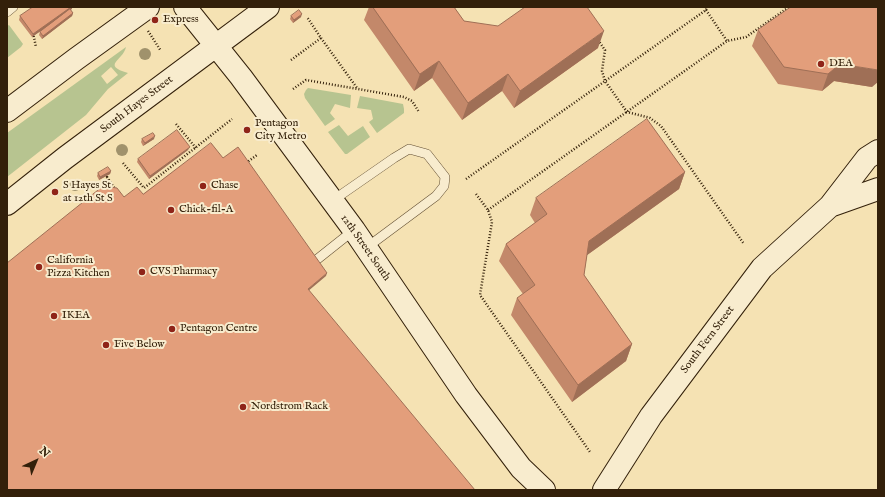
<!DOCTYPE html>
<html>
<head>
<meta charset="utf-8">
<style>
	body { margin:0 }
	#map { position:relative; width:885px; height:497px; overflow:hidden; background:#f5e2b3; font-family:"IM FELL English",serif }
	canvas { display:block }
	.frame { position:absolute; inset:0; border:8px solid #33200a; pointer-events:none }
	.north { position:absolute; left:16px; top:441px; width:40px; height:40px; -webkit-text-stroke:3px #f8ecce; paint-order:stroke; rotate:44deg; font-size:11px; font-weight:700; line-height:16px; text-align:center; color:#33200a }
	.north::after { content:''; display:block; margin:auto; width:14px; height:18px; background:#33200a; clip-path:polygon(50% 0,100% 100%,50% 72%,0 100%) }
</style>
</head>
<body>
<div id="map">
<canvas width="885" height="497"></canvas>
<div class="frame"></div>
<div class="north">N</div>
</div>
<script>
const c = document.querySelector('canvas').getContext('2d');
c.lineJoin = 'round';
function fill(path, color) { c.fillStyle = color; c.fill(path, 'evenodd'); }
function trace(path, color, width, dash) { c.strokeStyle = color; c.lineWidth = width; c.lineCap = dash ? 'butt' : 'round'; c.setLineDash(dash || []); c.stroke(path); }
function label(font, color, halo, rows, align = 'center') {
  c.font = font + ' "IM FELL English",serif'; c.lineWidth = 4; c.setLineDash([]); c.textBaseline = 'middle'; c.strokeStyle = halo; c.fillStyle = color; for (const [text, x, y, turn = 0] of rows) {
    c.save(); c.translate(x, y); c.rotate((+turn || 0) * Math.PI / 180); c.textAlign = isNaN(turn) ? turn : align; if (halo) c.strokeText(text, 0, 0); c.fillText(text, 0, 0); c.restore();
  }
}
const green = new Path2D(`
	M 9,25 L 23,44 L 21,47 L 7,58 L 7,26 Z
	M 126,47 C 123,61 101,65 128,73 L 108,89 L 86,115 L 7,177 L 7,133 ZM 111,67 L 118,75 L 107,84 L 101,76 Z
	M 308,88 L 351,95 L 350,108 L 335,104 L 330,113 L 335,119 L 325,126 L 305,98 L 304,94 L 306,90 Z
	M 360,96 L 403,104 L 404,109 L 404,113 L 377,133 L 369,122 L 373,119 L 371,110 L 357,108 Z
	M 339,125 L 348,136 L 363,126 L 370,137 L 347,154 L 345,154 L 328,132 Z`);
const path = new Path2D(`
	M 706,10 L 727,41
	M 148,31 L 161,51
	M 33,33 L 36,47
	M 321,38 L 357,88
	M 598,40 L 605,50 L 602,71 L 605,81 L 627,112 L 650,118 L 661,126 L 744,244
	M 291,60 L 321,38 L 307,17
	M 293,89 L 306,80 L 404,97 L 412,101 L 419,112
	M 176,124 L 196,148
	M 123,163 L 144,188 L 232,119
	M 246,163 L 257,155
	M 466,179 L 706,10 L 707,7
	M 108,189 L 107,177 L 115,189
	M 476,194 L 488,210 L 492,222 L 480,295 L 590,452
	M 488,210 L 727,41 L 746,37 L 789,7`);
const lane = new Path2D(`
	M 7,12 L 13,7
	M 332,201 L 394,158 L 409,149 L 427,154 L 445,177 L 444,186 L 436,196 L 366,248
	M 315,261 L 354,230`);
const secondary = new Path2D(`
	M 185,7 L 241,77 L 354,230 L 466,395 L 521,468 L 544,490
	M 7,111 L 76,59 L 148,7
	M 7,204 L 65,158 L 268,7
	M 830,206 L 878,189
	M 604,490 L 651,416 L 762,268 L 830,206 L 867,158 L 878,151`);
const trees = [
	[145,54],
	[122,150],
	[75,185]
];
const wall = new Path2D(`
	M 33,7 L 72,7 L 70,10 L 73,13 L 72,16 L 42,39 L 39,35 L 40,32 L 51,24 L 32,37 L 19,20 L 20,16 Z
	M 369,7 L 454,7 L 464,21 L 598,48 L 514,108 L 502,91 L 462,120 L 432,78 L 414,91 L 364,20 Z
	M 291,16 L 301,17 L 293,23 L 290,19 Z
	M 758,30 L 872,87 L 834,81 L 822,91 L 778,84 L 752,46 Z
	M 142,139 L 154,139 L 143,146 L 141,142 Z
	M 188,150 L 149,179 L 137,162 L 138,159 Z
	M 111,171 L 110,174 L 99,180 L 97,176 L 98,173 Z
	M 685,172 L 679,189 L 587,255 L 584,275 L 632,344 L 626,361 L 572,402 L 511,315 L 517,298 L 523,294 L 499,261 L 506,244 L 535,223 L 530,215 L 536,198 Z`);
const shadedWall = new Path2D(`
	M 71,7 L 72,7 L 72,9 L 32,37 L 33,34 Z
	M 73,13 L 72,16 L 42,39 L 43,36 Z
	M 302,14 L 301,17 L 293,23 L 294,20 Z
	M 604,31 L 598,48 L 514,108 L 520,91 Z
	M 439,61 L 432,78 L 414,91 L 420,74 Z
	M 840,64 L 878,70 L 878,82 L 872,87 L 834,81 L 822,91 L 828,74 Z
	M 508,74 L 502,91 L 462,120 L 468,103 Z
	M 155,136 L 154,139 L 143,146 L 145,143 Z
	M 190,147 L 188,150 L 149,179 L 150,176 Z
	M 111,171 L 110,174 L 99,180 L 100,177 Z
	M 685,172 L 679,189 L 583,258 L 589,241 Z
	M 327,273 L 326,276 L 307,292 L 308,289 Z
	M 632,344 L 626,361 L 572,402 L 578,385 Z`);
const building = new Path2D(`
	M 33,7 L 71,7 L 33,34 L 20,16 Z
	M 373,7 L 454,7 L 464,21 L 498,26 L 525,7 L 587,7 L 604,31 L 520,91 L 508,74 L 468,103 L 439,61 L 420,74 Z
	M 791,7 L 878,7 L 878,70 L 840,64 L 828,74 L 784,67 L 758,30 Z
	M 70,9 L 73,13 L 43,36 L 40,32 Z
	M 299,10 L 302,14 L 294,20 L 291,16 Z
	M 647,119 L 685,172 L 589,241 L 584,275 L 632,344 L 578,385 L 517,298 L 535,285 L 506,244 L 547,214 L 536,198 Z
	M 177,130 L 190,147 L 150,176 L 138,159 Z
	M 153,133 L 155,136 L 145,143 L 142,139 Z
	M 211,143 L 223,158 L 238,147 L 327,273 L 308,289 L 475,490 L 7,490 L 7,263 L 103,186 L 117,188 L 124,197 L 137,187 L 143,194 Z
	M 108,167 L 111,171 L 100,177 L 98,173 Z`);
const markers = [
	[155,20,4,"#8f2418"],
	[821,64,4,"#8f2418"],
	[247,130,4,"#8f2418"],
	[203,186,4,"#8f2418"],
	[55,192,4,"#8f2418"],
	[171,210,4,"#8f2418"],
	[39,267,4,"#8f2418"],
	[142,272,4,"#8f2418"],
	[54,316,4,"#8f2418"],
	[172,329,4,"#8f2418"],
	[106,345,4,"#8f2418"],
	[243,407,4,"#8f2418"]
];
const poiNames = [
	["Express",163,20],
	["DEA",829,64],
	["Pentagon",255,124],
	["City Metro",255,137],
	["S Hayes St",63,186],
	["at 12th St S",63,199],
	["Chase",211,186],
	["Chick-fil-A",179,210],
	["California",47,261],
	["Pizza Kitchen",47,274],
	["CVS Pharmacy",150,272],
	["IKEA",62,316],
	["Pentagon Centre",180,329],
	["Five Below",114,345],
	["Nordstrom Rack",251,407]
];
const streetNames = [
	["South Hayes Street",137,105,-37],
	["12th Street South",365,248,55],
	["South Fern Street",708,340,-53]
];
fill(green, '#b7c490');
trace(lane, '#645034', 10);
trace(secondary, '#33200a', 24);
trace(path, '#33200a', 2.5, [1, 2]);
trace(lane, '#f8ecce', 9);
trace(secondary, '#f8ecce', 22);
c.fillStyle = '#a0926c';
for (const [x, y] of trees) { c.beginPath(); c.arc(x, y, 6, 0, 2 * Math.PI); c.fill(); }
fill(wall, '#c3886a');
fill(shadedWall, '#9f6f56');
fill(building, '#e39e7b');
trace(building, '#9f6f56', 1);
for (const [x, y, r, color] of markers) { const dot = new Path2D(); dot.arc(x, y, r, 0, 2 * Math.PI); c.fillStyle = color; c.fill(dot); trace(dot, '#f8ecce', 1.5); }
label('11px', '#33200a', '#f8ecce', poiNames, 'left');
label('11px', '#33200a', '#f8ecce', streetNames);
</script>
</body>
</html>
